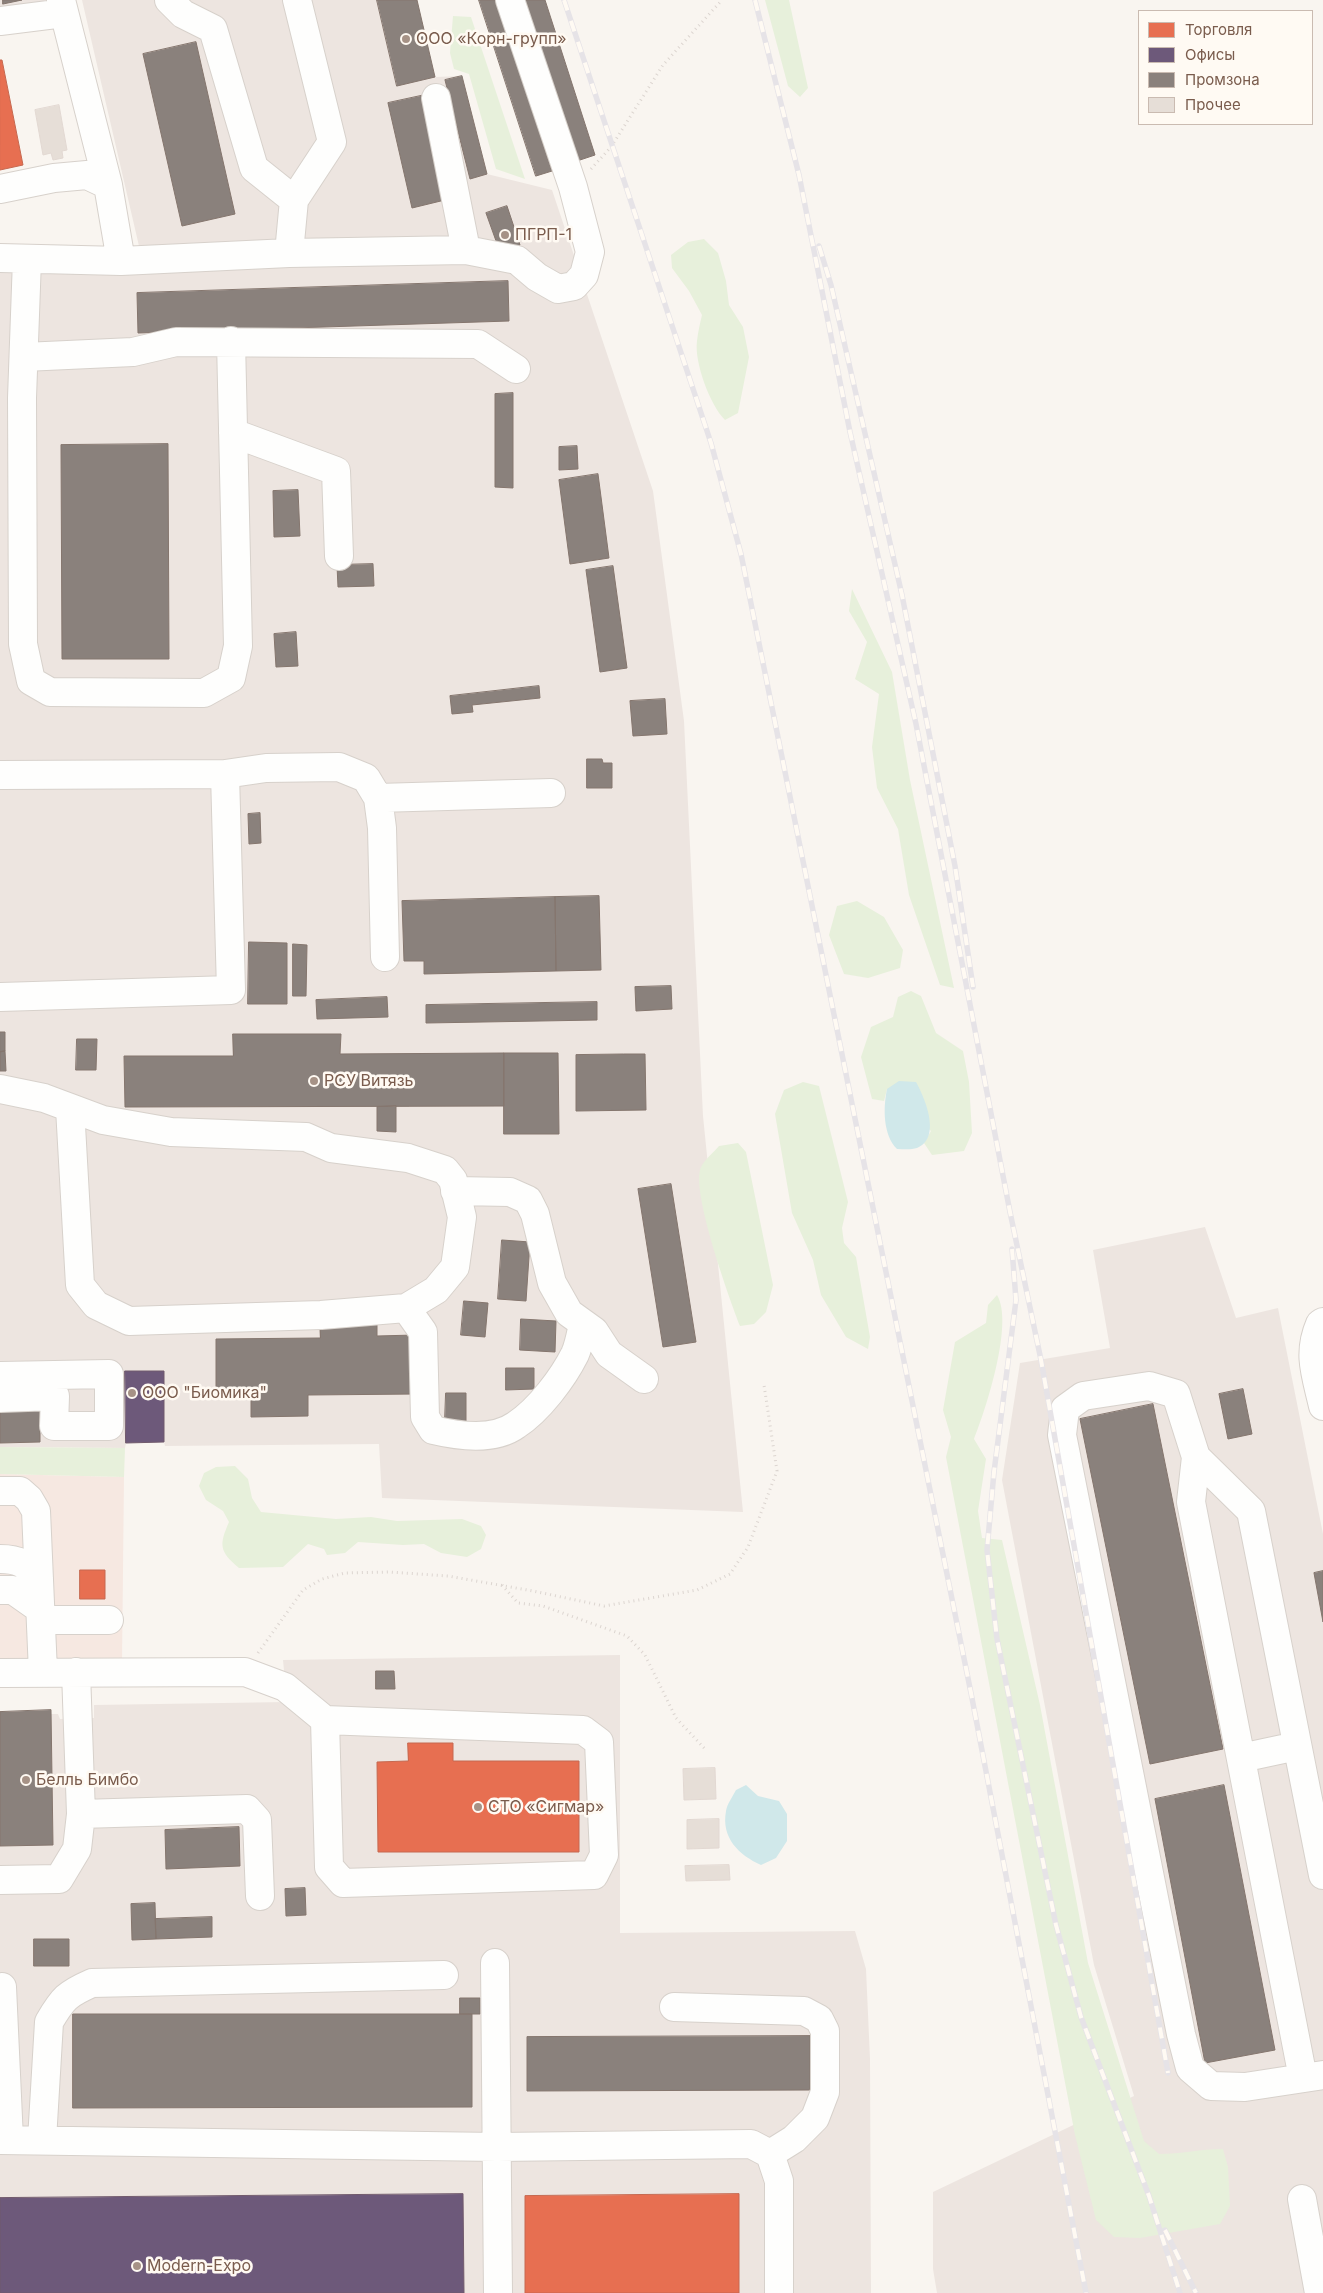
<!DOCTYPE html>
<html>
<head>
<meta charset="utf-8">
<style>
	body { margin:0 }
	#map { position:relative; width:1323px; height:2293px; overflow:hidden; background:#f9f5f0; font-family:Inter,sans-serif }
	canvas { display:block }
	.legend { position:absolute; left:1138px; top:10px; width:175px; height:115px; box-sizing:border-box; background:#fffaf3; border:1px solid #cabbb1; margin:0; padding:6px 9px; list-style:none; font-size:15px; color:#7a5c4d }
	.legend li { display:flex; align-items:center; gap:10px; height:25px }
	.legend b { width:25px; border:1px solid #cabbb1 }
</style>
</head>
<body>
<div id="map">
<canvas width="1323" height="2293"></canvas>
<ul class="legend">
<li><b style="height:14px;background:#e76f51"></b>Торговля</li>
<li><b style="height:14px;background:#6d597a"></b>Офисы</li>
<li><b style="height:14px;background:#8a817c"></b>Промзона</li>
<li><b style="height:14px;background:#e6ded7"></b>Прочее</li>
</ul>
</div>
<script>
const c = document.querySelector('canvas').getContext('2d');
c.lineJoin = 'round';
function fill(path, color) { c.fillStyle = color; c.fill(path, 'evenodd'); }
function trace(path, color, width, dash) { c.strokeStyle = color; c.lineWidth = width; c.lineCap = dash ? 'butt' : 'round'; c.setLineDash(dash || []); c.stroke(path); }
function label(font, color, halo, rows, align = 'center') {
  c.font = font + ' Inter,sans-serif'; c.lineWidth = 5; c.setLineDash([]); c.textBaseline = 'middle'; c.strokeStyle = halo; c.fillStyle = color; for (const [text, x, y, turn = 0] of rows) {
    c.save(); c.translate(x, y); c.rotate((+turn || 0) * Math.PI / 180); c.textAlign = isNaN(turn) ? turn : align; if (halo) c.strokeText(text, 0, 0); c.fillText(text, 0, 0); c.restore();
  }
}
const commercial = new Path2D(`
	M 0,1474 L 124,1477 L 122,1664 L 0,1666 Z`);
const industrial = new Path2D(`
	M 0,0 L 62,0 L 0,12 Z
	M 82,0 L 417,0 L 435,77 L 462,76 L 487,174 L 552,190 L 653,491 L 684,721 L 703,1116 L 743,1512 L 382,1498 L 379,1444 L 165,1446 L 164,1442 L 126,1443 L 125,1448 L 0,1447 L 0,272 L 145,272 Z
	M 1205,1227 L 1236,1318 L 1278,1308 L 1323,1534 L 1323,2293 L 937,2293 L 933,2269 L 933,2192 L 1134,2096 L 1094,1965 L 1002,1480 L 1020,1363 L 1110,1348 L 1093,1250 Z
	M 620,1655 L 620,1933 L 855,1931 L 866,1969 L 870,2059 L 871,2293 L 0,2293 L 0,1712 L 51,1710 L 51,1714 L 58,1714 L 60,1719 L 94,1718 L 94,1705 L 287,1702 L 283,1660 Z`);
const green = new Path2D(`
	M 765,0 L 789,0 L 808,88 L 800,97 L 788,86 Z
	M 453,16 L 471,17 L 525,179 L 496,169 L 469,74 L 454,69 L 450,53 Z
	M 704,239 L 718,253 L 726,281 L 729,305 L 743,327 L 749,357 L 738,413 L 725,420 C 710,405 694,362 697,341 C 698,332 700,323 702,315 L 689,291 L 672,268 L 671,255 L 688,242 Z
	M 852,589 L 892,672 L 910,780 L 954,988 L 940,985 L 909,895 L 898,829 L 877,788 L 872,747 L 879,694 L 855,679 L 867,642 L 849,611 Z
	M 857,901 L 884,917 L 903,950 L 900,968 L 868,978 L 844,974 L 829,935 L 837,906 Z
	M 911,991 L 921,996 L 936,1033 L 963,1051 L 969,1082 L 972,1133 L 964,1151 L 932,1155 L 924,1143 L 931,1131 L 887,1089 L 884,1101 L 872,1099 L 861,1057 L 871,1027 L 893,1017 L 898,997 Z
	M 803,1082 L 819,1086 L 848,1202 L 842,1228 L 844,1243 L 856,1257 L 870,1337 L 868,1349 L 846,1337 L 821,1295 L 813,1260 L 792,1213 L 775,1114 L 784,1090 Z
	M 738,1143 L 746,1152 L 773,1285 L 766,1312 L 754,1324 L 740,1326 C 730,1300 690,1190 701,1167 C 705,1159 714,1152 719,1146 Z
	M 997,1295 C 1014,1323 986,1409 974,1439 L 986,1459 L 978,1511 L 982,1538 L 1002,1540 L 1040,1705 L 1088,1963 L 1144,2141 L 1159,2154 C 1181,2154 1201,2149 1223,2149 L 1228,2167 L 1230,2206 L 1220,2224 L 1140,2238 L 1114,2237 L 1096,2220 L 1075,2135 L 946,1457 L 951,1437 L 943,1410 L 955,1342 L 986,1323 L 988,1305 Z
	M 0,1447 L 125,1448 L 124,1477 L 0,1474 Z
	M 235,1466 L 248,1479 L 252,1498 L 261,1512 L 336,1519 L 371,1517 L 397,1521 L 462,1519 L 481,1526 L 486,1535 L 481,1549 L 467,1557 L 441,1553 L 424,1544 L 403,1545 L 358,1542 L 345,1553 L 327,1555 L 324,1549 L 308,1544 L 283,1567 L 239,1568 C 219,1551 219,1545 229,1522 L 223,1511 L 206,1500 L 199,1486 L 204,1473 L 216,1467 Z`);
const water = new Path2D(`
	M 899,1081 L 916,1082 C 925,1098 942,1138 917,1148 C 911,1150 903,1149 897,1149 C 883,1135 883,1108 887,1089 Z
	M 746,1785 L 758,1796 L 779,1801 L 787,1814 L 787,1841 L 776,1858 L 761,1865 C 739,1855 721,1838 726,1811 C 727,1804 733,1796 736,1790 Z`);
const shops = new Path2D(`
	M 0,60 L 2,60 L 23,165 L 0,170 Z
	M 80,1570 L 105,1570 L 105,1599 L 80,1599 Z
	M 408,1743 L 453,1743 L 453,1761 L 579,1761 L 579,1852 L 378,1852 L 377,1762 L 408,1761 Z
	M 739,2194 L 739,2293 L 525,2293 L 525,2196 Z`);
const offices = new Path2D(`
	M 125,1371 L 164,1371 L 164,1442 L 126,1443 Z
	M 463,2194 L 464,2293 L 0,2293 L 0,2198 Z`);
const industry = new Path2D(`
	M 3,0 L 22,0 L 3,4 Z
	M 377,0 L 417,0 L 435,77 L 397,86 Z
	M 479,0 L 496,0 L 552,171 L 536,176 Z
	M 523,0 L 545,0 L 595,155 L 577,161 Z
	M 196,42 L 235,214 L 182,226 L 143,54 Z
	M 462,76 L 487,174 L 470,179 L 445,80 Z
	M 425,95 L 449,199 L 412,208 L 388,103 Z
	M 507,206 L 520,245 L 500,252 L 486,213 Z
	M 508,281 L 509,321 L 138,333 L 137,293 Z
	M 513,393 L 513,488 L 495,487 L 495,394 Z
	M 168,444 L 169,659 L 62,659 L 61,445 Z
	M 577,446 L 578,469 L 559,470 L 559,447 Z
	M 598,474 L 609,558 L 570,564 L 559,480 Z
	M 298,490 L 300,536 L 274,537 L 273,491 Z
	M 373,564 L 374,586 L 338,587 L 337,565 Z
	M 613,566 L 627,668 L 600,672 L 586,570 Z
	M 296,632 L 298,666 L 276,667 L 274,634 Z
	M 539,686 L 540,698 L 472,705 L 473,712 L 452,714 L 450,696 Z
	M 665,699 L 667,734 L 633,736 L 630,701 Z
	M 587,759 L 602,759 L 603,763 L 612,763 L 612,788 L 587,788 Z
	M 260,813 L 261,843 L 249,844 L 248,814 Z
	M 599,896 L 601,970 L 556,971 L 555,897 Z
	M 555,897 L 556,971 L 424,974 L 424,961 L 404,961 L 402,901 Z
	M 249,942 L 287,943 L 287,1004 L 248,1004 Z
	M 293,944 L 307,945 L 306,996 L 293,996 Z
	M 671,986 L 672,1009 L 636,1011 L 635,987 Z
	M 387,997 L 388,1017 L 317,1019 L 316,1000 Z
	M 597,1002 L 597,1020 L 426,1023 L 426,1005 Z
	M 0,1032 L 5,1032 L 5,1051 L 0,1052 Z
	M 233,1034 L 341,1034 L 340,1054 L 504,1053 L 504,1106 L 125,1107 L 124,1056 L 233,1056 Z
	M 77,1039 L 97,1039 L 96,1070 L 76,1070 Z
	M 5,1051 L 6,1071 L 0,1071 L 0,1052 Z
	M 504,1053 L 558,1053 L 559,1134 L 504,1134 Z
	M 624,1054 L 645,1054 L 646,1110 L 576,1111 L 576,1055 Z
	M 396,1106 L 396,1132 L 377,1131 L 377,1107 Z
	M 671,1184 L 696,1342 L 663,1347 L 638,1189 Z
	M 502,1240 L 530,1242 L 526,1301 L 498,1299 Z
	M 464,1301 L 488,1303 L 485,1337 L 461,1335 Z
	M 320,1319 L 377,1319 L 377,1336 L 415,1335 L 416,1394 L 308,1395 L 308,1416 L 251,1417 L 251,1395 L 216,1396 L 216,1339 L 320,1338 Z
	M 521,1319 L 556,1321 L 555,1352 L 520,1350 Z
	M 506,1368 L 534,1368 L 534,1389 L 506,1390 Z
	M 1243,1389 L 1252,1434 L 1228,1439 L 1219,1394 Z
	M 446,1393 L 466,1393 L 466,1421 L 445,1420 Z
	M 1153,1404 L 1223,1749 L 1150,1764 L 1080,1419 Z
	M 40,1405 L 40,1442 L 0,1443 L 0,1406 Z
	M 1323,1571 L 1323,1622 L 1314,1573 Z
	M 376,1671 L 394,1671 L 395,1689 L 376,1689 Z
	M 51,1710 L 53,1845 L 0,1846 L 0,1712 Z
	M 1224,1785 L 1275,2050 L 1205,2063 L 1155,1799 Z
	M 239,1827 L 240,1866 L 166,1869 L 165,1830 Z
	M 305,1888 L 306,1915 L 286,1916 L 285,1889 Z
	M 155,1903 L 156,1939 L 132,1940 L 131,1904 Z
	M 212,1917 L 212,1937 L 156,1939 L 155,1919 Z
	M 34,1939 L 69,1939 L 69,1966 L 34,1966 Z
	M 460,1998 L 480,1998 L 480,2014 L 460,2014 Z
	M 73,2014 L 472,2014 L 472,2107 L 73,2108 Z
	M 810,2036 L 810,2090 L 527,2091 L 527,2037 Z`);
const building = new Path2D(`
	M 59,105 L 67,150 L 62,151 L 63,158 L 53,160 L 51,153 L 43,155 L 35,110 Z
	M 715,1768 L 716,1799 L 684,1800 L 683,1769 Z
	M 719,1819 L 719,1848 L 687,1849 L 687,1820 Z
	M 729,1865 L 730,1880 L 686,1881 L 685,1866 Z`);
const path = new Path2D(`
	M 591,169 L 611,147 L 663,65 L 722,0
	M 502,1585 L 518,1603 L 543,1606 L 627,1636 L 645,1655 L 676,1718 L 705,1749
	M 258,1653 L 303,1590 L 322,1579 L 345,1573 L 389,1572 L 448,1576 L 533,1591 L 604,1606 L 697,1590 L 730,1574 L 748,1547 L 777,1471 L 764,1385`);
const minor = new Path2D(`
	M 61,0 L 108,185 L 121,261
	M 169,0 L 183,14 L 213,29 L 254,168 L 294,200
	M 0,21 L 64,13
	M 436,98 L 466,250
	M 0,189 L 54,178 L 87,175 L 108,185
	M 289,253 L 294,200 L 332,142 L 297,0
	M 0,258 L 121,261 L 289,253 L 466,250 L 517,260 L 537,277 L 558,289 L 574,286 L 584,275 L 590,252 L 573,187 L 510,0
	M 27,259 L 22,398 L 23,644 L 31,681 L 50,692 L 204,693 L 231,678 L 238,646 L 231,341
	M 24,357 L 133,352 L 176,342 L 478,344 L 516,369
	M 233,433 L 336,471 L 339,556
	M 225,774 L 266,768 L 339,767 L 366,778 L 378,798 L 382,828 L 385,957
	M 0,775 L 225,774 L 231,990 L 0,997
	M 378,798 L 551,793
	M 0,1089 L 44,1098 L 103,1120 L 171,1132 L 306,1137 L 331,1148 L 408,1158 L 445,1170 L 453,1180 L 462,1217 L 455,1267 L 436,1290 L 406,1308 L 321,1315 L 129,1321 L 96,1305 L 80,1285 L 70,1108
	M 455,1191 L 510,1192 L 528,1200 L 535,1214 L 552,1283 L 569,1313 L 594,1331 L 609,1354 L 644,1379
	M 406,1308 L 423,1332 L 425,1417 L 433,1430 C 458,1436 494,1441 516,1425 C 539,1410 563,1378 575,1354 C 579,1345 581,1333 583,1324
	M 1323,1322 L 1320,1324 C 1307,1354 1316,1375 1323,1406
	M 0,1376 L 109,1374 L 109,1426 L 54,1426 L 55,1396 L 0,1398
	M 1196,1457 L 1191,1502 L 1303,2078
	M 0,1491 L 20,1491 L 29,1499 L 36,1511 L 43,1672
	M 0,1559 C 20,1559 25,1564 39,1578
	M 0,1590 L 13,1590 L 40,1609
	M 41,1620 L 109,1620
	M 0,1673 L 245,1672 L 285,1687 L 325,1720 L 329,1867 L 343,1883 L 594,1875 L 604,1855 L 599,1742 L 583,1730 L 325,1720
	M 1241,1758 L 1297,1746
	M 81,1814 L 247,1809 L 257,1820 L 260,1896
	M 1323,1875 L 1251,1511 L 1196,1457 L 1176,1394 L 1149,1386 L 1083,1396 L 1065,1409 L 1062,1435 L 1181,2034 L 1190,2068 L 1211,2086 L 1245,2087 L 1323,2075
	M 0,1880 L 59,1879 L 77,1849 L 81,1814 L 76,1672
	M 495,1963 L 498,2293
	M 2,1987 L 9,2140
	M 674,2007 L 804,2011 L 819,2019 L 825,2031 L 825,2092 L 815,2118 L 794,2139 L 770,2154
	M 0,2140 L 497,2147 L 751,2144 L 770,2154 L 779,2181 L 779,2293
	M 42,2140 L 49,2022 C 63,1998 67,1994 92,1983 L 444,1975
	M 1302,2199 L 1319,2293`);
const rail = new Path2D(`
	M 564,0 L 711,443 L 741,554 L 971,1693 L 1086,2293
	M 755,0 L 799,175 L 850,432 L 916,724 L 1010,1212 L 1041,1360 L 1168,2073
	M 819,246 L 831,285 L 902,595 L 955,866 L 973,987
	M 1012,1249 L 1016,1300 L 994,1472 L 987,1550 L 997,1639 L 1056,1925 L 1081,2017 L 1149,2196 L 1180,2293
	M 1165,2230 L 1196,2293`);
const markers = [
	[406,39,5,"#a69286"],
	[505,235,5,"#a69286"],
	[314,1081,5,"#a69286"],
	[132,1393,5,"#a69286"],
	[26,1780,5,"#a69286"],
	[478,1807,5,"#a69286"],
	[137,2266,5,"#a69286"]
];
const poiNames = [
	["ООО «Корн-групп»",416,39],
	["ПГРП-1",515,235],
	["РСУ Витязь",324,1081],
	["ООО \"Биомика\"",142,1393],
	["Белль Бимбо",36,1780],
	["СТО «Сигмар»",488,1807],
	["Modern-Expo",147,2266]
];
fill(commercial, '#f6e8e1');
fill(industrial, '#ede5e0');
fill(green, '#e7f0db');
fill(water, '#d0e8ea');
fill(shops, '#e76f51');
trace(shops, '#c66950', 1);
fill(offices, '#6d597a');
trace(offices, '#715a6c', 1);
fill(industry, '#8a817c');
trace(industry, '#85766e', 1);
fill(building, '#e6ded7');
trace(building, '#e2d8d2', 1);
trace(minor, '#d7d1cb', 30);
trace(path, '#dcd5d0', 3, [1, 4]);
trace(minor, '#fefefd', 28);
trace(rail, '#e6e3e7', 5.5);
trace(rail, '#fffaf3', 4, [11]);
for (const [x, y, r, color] of markers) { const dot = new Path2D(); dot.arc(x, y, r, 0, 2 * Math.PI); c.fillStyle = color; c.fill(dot); trace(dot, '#fffaf3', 2); }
label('16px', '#7a5c4d', '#fffaf3', poiNames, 'left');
</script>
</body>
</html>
